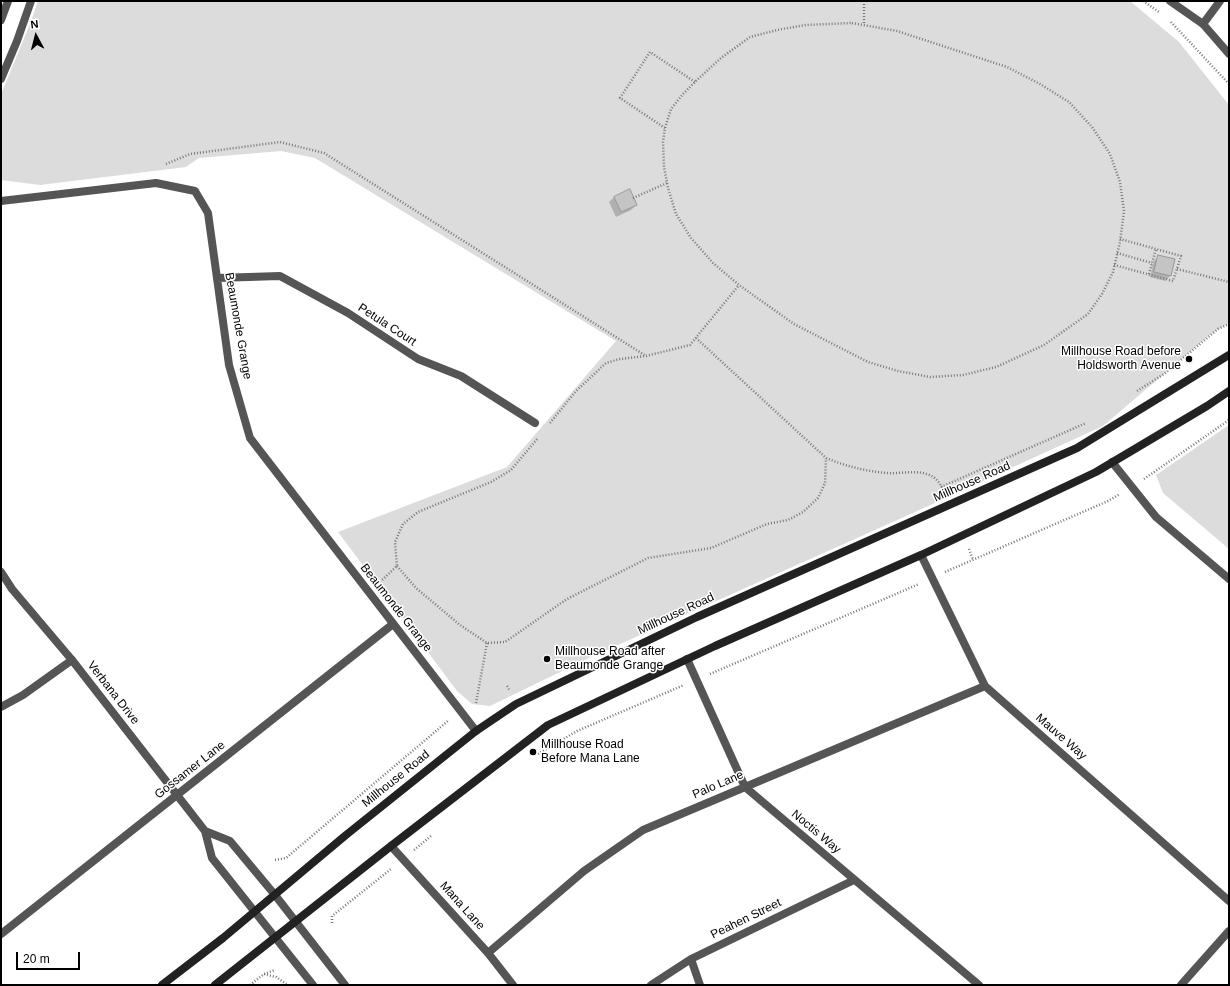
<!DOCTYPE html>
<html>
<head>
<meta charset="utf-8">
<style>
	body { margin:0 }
	#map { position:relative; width:1230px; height:986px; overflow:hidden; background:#fff; font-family:Arial,sans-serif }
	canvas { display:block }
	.frame { position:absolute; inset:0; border:2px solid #000; pointer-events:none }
	.north { position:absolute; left:16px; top:16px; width:40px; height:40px; -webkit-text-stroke:3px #fff; paint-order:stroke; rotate:353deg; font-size:11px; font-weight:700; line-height:16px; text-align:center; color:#000 }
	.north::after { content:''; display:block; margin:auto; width:14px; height:18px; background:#000; clip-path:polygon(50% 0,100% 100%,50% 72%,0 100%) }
	.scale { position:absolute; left:16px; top:952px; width:64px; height:18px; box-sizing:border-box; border:2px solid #000; border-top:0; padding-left:5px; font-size:12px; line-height:14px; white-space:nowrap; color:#000; -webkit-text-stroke:3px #fff; paint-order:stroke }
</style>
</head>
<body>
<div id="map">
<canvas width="1230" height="986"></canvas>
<div class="frame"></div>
<div class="north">N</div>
<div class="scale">20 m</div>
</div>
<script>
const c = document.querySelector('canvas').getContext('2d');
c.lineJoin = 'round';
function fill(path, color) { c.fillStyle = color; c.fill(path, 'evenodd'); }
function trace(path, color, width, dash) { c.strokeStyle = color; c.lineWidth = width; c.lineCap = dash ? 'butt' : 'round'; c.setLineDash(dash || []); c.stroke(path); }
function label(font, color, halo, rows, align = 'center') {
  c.font = font + ' Arial,sans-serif'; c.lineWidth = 3; c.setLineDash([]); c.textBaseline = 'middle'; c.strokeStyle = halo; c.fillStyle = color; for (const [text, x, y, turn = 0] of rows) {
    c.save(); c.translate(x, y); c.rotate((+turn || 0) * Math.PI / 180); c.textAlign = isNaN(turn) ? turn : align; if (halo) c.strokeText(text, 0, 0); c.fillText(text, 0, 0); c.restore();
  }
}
const green = new Path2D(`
	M 38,1 L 1130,1 L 1179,42 L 1229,105 L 1229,323 L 1212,333 L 1103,426 L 904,517 L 589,658 L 490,706 L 472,704 L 457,691 L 338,532 L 507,467 L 616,341 L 315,158 L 281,151 L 199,158 L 186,167 L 40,185 L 1,180 L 1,94 L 30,24 Z
	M 1229,425 L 1229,549 L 1163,493 L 1156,475 Z`);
const shadow = new Path2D(`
	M 614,197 L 636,205 L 631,210 L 616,217 L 609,202 Z
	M 1159,256 L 1174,260 L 1170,276 L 1165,281 L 1150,277 L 1154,261 Z`);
const building = new Path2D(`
	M 630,189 L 637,205 L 621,212 L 614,197 Z
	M 1158,255 L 1175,259 L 1171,276 L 1154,272 Z`);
const path = new Path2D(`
	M 864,1 L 864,25
	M 1143,1 L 1159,12
	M 1171,22 L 1229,84
	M 852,23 L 897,31 L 1007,67 L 1040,84 L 1069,102 L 1092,127 L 1110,154 L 1120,182 L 1124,211 L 1120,242 L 1113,272 L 1102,294 L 1088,314 L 1044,345 L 996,367 L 963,375 L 930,377 L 898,371 L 868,362 L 794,324 L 739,285 L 713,263 L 691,238 L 676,214 L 668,188 L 664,167 L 663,142 L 665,128 L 671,109 L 683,94 L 698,79 L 721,58 L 750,37 L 777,30 L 806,25 Z
	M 665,128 L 620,98 L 650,52 L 695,82
	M 166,164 L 190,154 L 280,142 L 324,153 L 646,356
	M 633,198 L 667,183
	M 1117,253 L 1152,263
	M 1114,265 L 1173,281 L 1181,256 L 1120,239
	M 1177,269 L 1229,282
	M 1149,274 L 1156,249
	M 696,338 L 826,458 C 845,466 865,471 886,473 C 900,474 913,470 927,474 C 936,477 940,483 944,491
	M 1137,391 L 1164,374 L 1218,329 L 1229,324
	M 550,423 L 576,391 L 606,363 L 620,359 L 646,356 L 690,345 L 739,285
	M 1144,479 L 1229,420
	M 941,487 L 1086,423
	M 969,549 L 973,560
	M 397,566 L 416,588 L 460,625 L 487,643 L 505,642 L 567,599 L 648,558 L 711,548 L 767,524 L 788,520 L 803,512 L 818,498 L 825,483 L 826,458
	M 945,572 L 1108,501 L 1120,494
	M 380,582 L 397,566 L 395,542 L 403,524 L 418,512 L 491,482 L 511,470 L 538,438
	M 710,674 L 919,584
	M 507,686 L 510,691
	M 476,703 L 487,643
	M 538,754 L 577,731 L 684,685
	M 414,850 L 431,836
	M 275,860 L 286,858 L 449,720
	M 332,923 L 332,916 L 391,869
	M 264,974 L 276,977 L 288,985
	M 250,985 L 264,974 L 275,970`);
const service = new Path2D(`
	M 1,934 L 393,624`);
const minor = new Path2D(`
	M 1203,24 L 1220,1
	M 1,201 L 156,183 L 195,191 L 208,213 L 229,365 L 250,438 L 476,731
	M 217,278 L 280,276 L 348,313 L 418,359 L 461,376 L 535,423
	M 1112,462 L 1156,517 L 1229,579
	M 921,555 L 985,686 L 1229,901
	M 687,659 L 745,787 L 979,985
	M 1,707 L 23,695 L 72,660
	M 391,846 L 488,953 L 513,985
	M 488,953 L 584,871 L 643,830 L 985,686
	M 691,959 L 700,985
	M 651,985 L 691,959 L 854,880
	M 1181,985 L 1229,931`);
const tertiary = new Path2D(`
	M 1170,1 L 1203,24 L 1229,54
	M 1,20 L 8,1
	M 1,79 L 17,41 L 31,1
	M 1,572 L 12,589 L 72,660 L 205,831 L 212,858 L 313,985
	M 205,831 L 230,841 L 275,895 L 345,985`);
const secondary = new Path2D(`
	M 162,985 L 223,938 L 346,835 L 476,731 L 516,704 L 697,617 L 1077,448 L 1229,355
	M 215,985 L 391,846 L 548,725 L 715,646 L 921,555 L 1096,472 L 1207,406 L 1229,391`);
const markers = [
	[1189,359,4,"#000"],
	[547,659,4,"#000"],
	[533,752,4,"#000"]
];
const streetNames = [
	["Petula Court",387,325,33],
	["Beaumonde Grange",238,326,80],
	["Millhouse Road",972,482,-24],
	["Beaumonde Grange",396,608,52],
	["Millhouse Road",676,614,-25],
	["Verbana Drive",113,693,52],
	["Mauve Way",1061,737,41],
	["Gossamer Lane",190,770,-38],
	["Millhouse Road",396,779,-39],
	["Palo Lane",718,785,-23],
	["Noctis Way",816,832,40],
	["Mana Lane",462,906,48],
	["Peahen Street",746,919,-26]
];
const poiNames = [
	["Millhouse Road before",1181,352,"right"],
	["Holdsworth Avenue",1181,366,"right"],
	["Millhouse Road after",555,652],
	["Beaumonde Grange",555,666],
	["Millhouse Road",541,745],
	["Before Mana Lane",541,759]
];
fill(green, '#dcdcdc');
fill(shadow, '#0003');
fill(building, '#c4c4c4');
trace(building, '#999', 1);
trace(path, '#777', 2.5, [1, 2]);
trace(service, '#555', 8);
trace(minor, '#555', 8);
trace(tertiary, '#555', 8);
trace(secondary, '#222', 8);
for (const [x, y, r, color] of markers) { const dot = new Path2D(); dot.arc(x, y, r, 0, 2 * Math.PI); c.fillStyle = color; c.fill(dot); trace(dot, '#fff', 1.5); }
label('12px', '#000', '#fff', streetNames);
label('12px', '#000', '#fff', poiNames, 'left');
</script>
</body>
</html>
